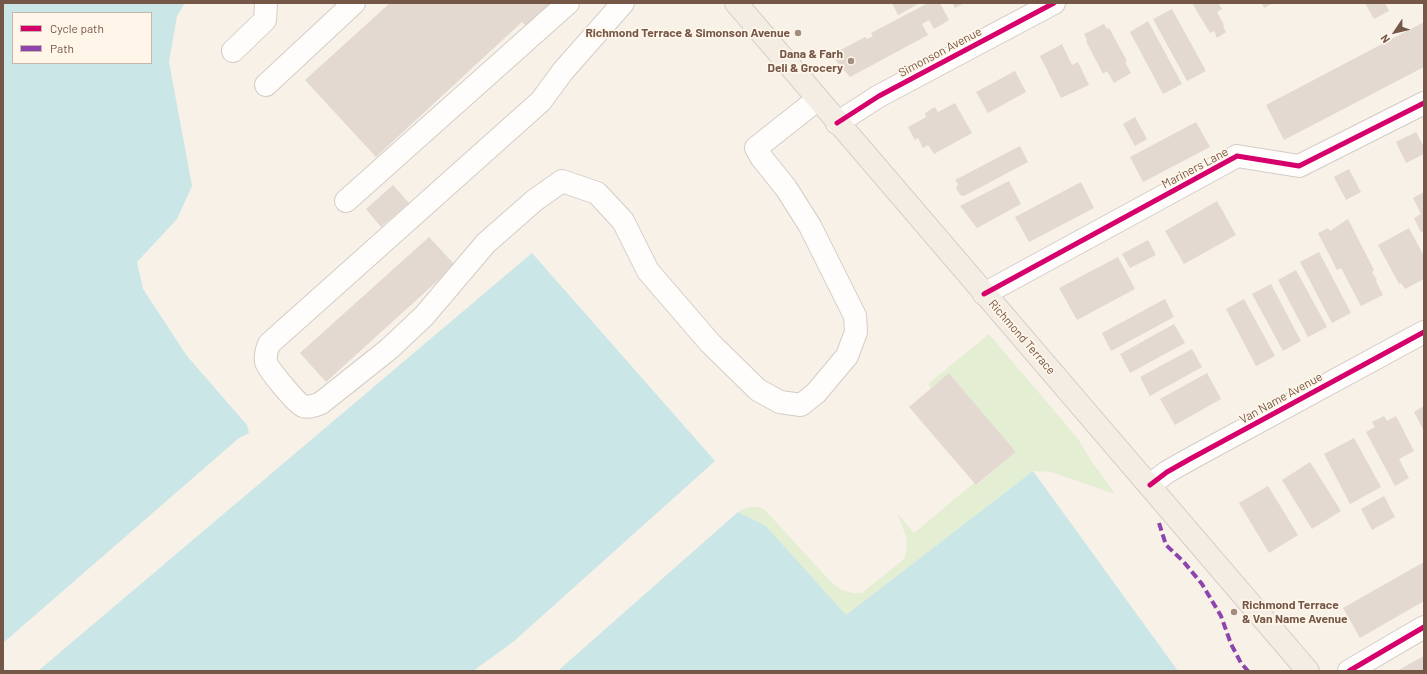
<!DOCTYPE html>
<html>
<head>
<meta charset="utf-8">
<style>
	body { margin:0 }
	#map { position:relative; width:1427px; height:674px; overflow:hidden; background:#f7f1e8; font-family:Barlow,sans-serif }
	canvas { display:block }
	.frame { position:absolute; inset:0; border:4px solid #755748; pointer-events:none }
	.legend { position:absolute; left:12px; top:12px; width:140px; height:52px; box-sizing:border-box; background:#fff6e9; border:1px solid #c8b6a9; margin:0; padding:5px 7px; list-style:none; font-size:12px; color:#755748 }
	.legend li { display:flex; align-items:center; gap:8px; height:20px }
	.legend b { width:20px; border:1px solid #c8b6a9 }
	.north { position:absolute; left:1375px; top:12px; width:40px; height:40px; -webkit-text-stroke:3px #fff6e9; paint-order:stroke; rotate:235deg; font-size:11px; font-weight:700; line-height:16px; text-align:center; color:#755748 }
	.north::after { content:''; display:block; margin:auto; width:14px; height:18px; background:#755748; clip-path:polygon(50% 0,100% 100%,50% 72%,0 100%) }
</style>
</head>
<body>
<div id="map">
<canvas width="1427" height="674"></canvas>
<div class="frame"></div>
<ul class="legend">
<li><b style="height:5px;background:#d6006c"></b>Cycle path</li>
<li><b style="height:5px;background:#8e44ad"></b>Path</li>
</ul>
<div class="north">N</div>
</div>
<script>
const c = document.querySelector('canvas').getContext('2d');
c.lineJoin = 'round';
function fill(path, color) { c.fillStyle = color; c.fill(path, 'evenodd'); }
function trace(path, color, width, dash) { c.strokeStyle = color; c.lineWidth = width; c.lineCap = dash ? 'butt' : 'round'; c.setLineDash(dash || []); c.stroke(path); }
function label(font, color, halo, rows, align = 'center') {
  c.font = font + ' Barlow,sans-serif'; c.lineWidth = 3.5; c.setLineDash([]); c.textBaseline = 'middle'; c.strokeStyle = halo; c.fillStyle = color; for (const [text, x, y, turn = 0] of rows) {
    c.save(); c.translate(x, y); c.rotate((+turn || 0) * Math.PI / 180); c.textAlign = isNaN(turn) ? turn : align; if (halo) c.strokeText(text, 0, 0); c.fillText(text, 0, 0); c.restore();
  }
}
const green = new Path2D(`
	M 989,334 L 1078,439 L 1091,461 L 1104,478 L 1115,494 L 1051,472 L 1033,471 L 846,615 L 766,526 L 738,512 C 747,507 753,505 764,509 L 831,582 L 840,589 L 852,593 L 862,593 L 904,559 L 907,548 L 906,536 L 897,513 L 914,533 L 974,483 L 977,485 L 1016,452 L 949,373 L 932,388 L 928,384 Z`);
const water = new Path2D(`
	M 3,3 L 185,3 L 177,16 L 169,62 L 192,186 L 177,219 L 137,262 L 143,289 L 187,356 L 247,425 L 249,433 L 239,438 L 3,643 ZM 13,13 L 151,13 L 151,63 L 13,63 Z
	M 532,253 L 715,461 L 513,642 L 473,671 L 38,671 Z
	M 1033,471 L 1178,671 L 559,671 L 560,669 L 738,512 L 766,526 L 846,615 Z`);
const building = new Path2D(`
	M 390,3 L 559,3 L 529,29 L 522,22 L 376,157 L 305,80 Z
	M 892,3 L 920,3 L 898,15 Z
	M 928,3 L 940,3 L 949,20 L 934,29 L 929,20 L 922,24 L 928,35 L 850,77 L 831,55 L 865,37 L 867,39 L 873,36 L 871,33 Z
	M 952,3 L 965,3 L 955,8 Z
	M 1192,3 L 1218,3 L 1222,9 L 1217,12 L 1224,25 L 1223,26 L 1226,32 L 1217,38 L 1214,31 L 1210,33 Z
	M 1262,3 L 1273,3 L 1264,8 Z
	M 1365,3 L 1385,3 L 1389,11 L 1374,19 Z
	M 1172,9 L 1206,71 L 1187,81 L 1153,19 Z
	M 1148,21 L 1182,84 L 1163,94 L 1130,32 Z
	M 1424,22 L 1424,67 L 1284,140 L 1266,105 Z
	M 1104,24 L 1107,29 L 1109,28 L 1127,61 L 1125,62 L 1131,73 L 1114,83 L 1107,71 L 1103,74 L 1086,41 L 1087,40 L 1084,34 Z
	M 1062,44 L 1072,65 L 1078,62 L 1089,85 L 1061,98 L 1040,56 Z
	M 1015,71 L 1026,92 L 988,113 L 976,92 Z
	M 955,103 L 972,133 L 934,154 L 928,145 L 923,148 L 918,138 L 915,140 L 908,127 L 926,117 L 925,113 L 935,107 L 938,112 Z
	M 1135,117 L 1147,139 L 1135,146 L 1123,124 Z
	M 1196,122 L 1210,147 L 1143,182 L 1130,157 Z
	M 1416,132 L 1424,147 L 1424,154 L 1406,163 L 1396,142 Z
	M 1020,146 L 1028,162 L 964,196 L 960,195 L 956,188 L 958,184 L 955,180 Z
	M 1349,169 L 1361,192 L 1346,200 L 1334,177 Z
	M 1009,181 L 1021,204 L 977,228 L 960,206 Z
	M 1081,182 L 1094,208 L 1029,242 L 1015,217 Z
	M 393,185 L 409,203 L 381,227 L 366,209 Z
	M 1424,192 L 1424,231 L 1421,232 L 1414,218 L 1421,214 L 1413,198 Z
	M 1217,201 L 1236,235 L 1184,264 L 1165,231 Z
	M 1348,219 L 1374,270 L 1372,272 L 1377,280 L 1376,281 L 1383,295 L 1361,306 L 1341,268 L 1337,270 L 1318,233 L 1328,228 L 1330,231 Z
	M 1409,228 L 1424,256 L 1424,279 L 1405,289 L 1401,283 L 1399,284 L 1378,245 Z
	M 429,237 L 455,265 L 326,382 L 300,353 Z
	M 1148,240 L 1156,255 L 1130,268 L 1122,254 Z
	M 1319,252 L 1351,313 L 1332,323 L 1300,262 Z
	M 1118,257 L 1135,289 L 1077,320 L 1059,288 Z
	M 1296,270 L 1327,327 L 1308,337 L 1278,280 Z
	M 1271,284 L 1301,341 L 1283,351 L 1252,294 Z
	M 1165,299 L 1174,317 L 1111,351 L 1102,333 Z
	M 1244,299 L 1275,356 L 1256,366 L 1226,309 Z
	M 1174,324 L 1185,343 L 1130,373 L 1120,354 Z
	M 1192,349 L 1202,367 L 1150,396 L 1140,377 Z
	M 949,373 L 1016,452 L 976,485 L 909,407 Z
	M 1207,373 L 1221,399 L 1175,425 L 1160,399 Z
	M 1424,406 L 1424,431 L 1414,412 Z
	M 1384,416 L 1387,421 L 1396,416 L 1414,451 L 1399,459 L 1409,478 L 1395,486 L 1366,432 L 1375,427 L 1372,422 Z
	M 1354,438 L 1381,487 L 1350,504 L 1324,454 Z
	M 1310,462 L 1341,511 L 1312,529 L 1282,480 Z
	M 1268,486 L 1298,535 L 1269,553 L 1239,503 Z
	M 1384,496 L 1395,517 L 1372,530 L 1361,509 Z
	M 1424,562 L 1424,601 L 1360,638 L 1343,608 Z
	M 1424,656 L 1424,671 L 1397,671 L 1411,663 Z`);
const minor = new Path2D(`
	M 623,3 L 563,71 L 541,101 L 269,344 C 266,351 265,355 266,362 C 268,369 296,403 303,406 C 309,408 316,405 321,403 L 389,349 L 424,316 L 486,243 L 535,200 L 562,181 L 597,193 L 623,221 L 648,271 L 710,343 L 758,390 L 780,402 L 801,405 L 816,393 L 847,356 L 856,332 L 855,316 L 810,226 L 786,188 L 761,157 L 756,148 L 818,99
	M 233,51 L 265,20 L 266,3
	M 266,85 L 354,3
	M 837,123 L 879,96 L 1054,3
	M 346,201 L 568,3
	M 984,294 L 1237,156 L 1299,166 L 1424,103
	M 1150,485 L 1167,472 L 1190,459 L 1424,332
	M 1349,671 L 1424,627`);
const major = new Path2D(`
	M 736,3 L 1308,671`);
const quiet = new Path2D(`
	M 1159,523 L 1166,545 L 1183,561 L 1202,584 L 1221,616 L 1231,644 L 1241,663 L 1248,671`);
const cycleway = new Path2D(`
	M 837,123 L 879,96 L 1054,3
	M 984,294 L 1237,156 L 1299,166 L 1424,103
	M 1150,485 L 1167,472 L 1190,459 L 1424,332
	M 1349,671 L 1424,627`);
const markers = [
	[798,33,4,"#a28d80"],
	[851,61,4,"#a28d80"],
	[1234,612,4,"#a28d80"]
];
const poiNames = [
	["Richmond Terrace & Simonson Avenue",790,33],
	["Dana & Farh",843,54],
	["Deli & Grocery",843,68],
	["Richmond Terrace",1242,605,"left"],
	["& Van Name Avenue",1242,619,"left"]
];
const streetNames = [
	["Simonson Avenue",940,52,-28],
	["Mariners Lane",1195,168,-28],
	["Richmond Terrace",1022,337,49],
	["Van Name Avenue",1281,398,-29]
];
fill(green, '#e3eed2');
fill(water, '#cae6e7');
fill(building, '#e3d9d0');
trace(minor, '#d5ccc5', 24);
trace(major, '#d5ccc5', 24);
trace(minor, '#fefdfc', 22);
trace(major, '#f3ede4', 22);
trace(quiet, '#8e44ad', 4, [8, 4]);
trace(cycleway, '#d6006c', 5);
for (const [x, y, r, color] of markers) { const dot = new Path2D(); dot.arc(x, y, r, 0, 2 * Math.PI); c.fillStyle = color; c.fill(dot); trace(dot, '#fff6e9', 1.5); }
label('bold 12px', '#755748', '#fff6e9', poiNames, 'right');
label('12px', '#755748', '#fff6e9', streetNames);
</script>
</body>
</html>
